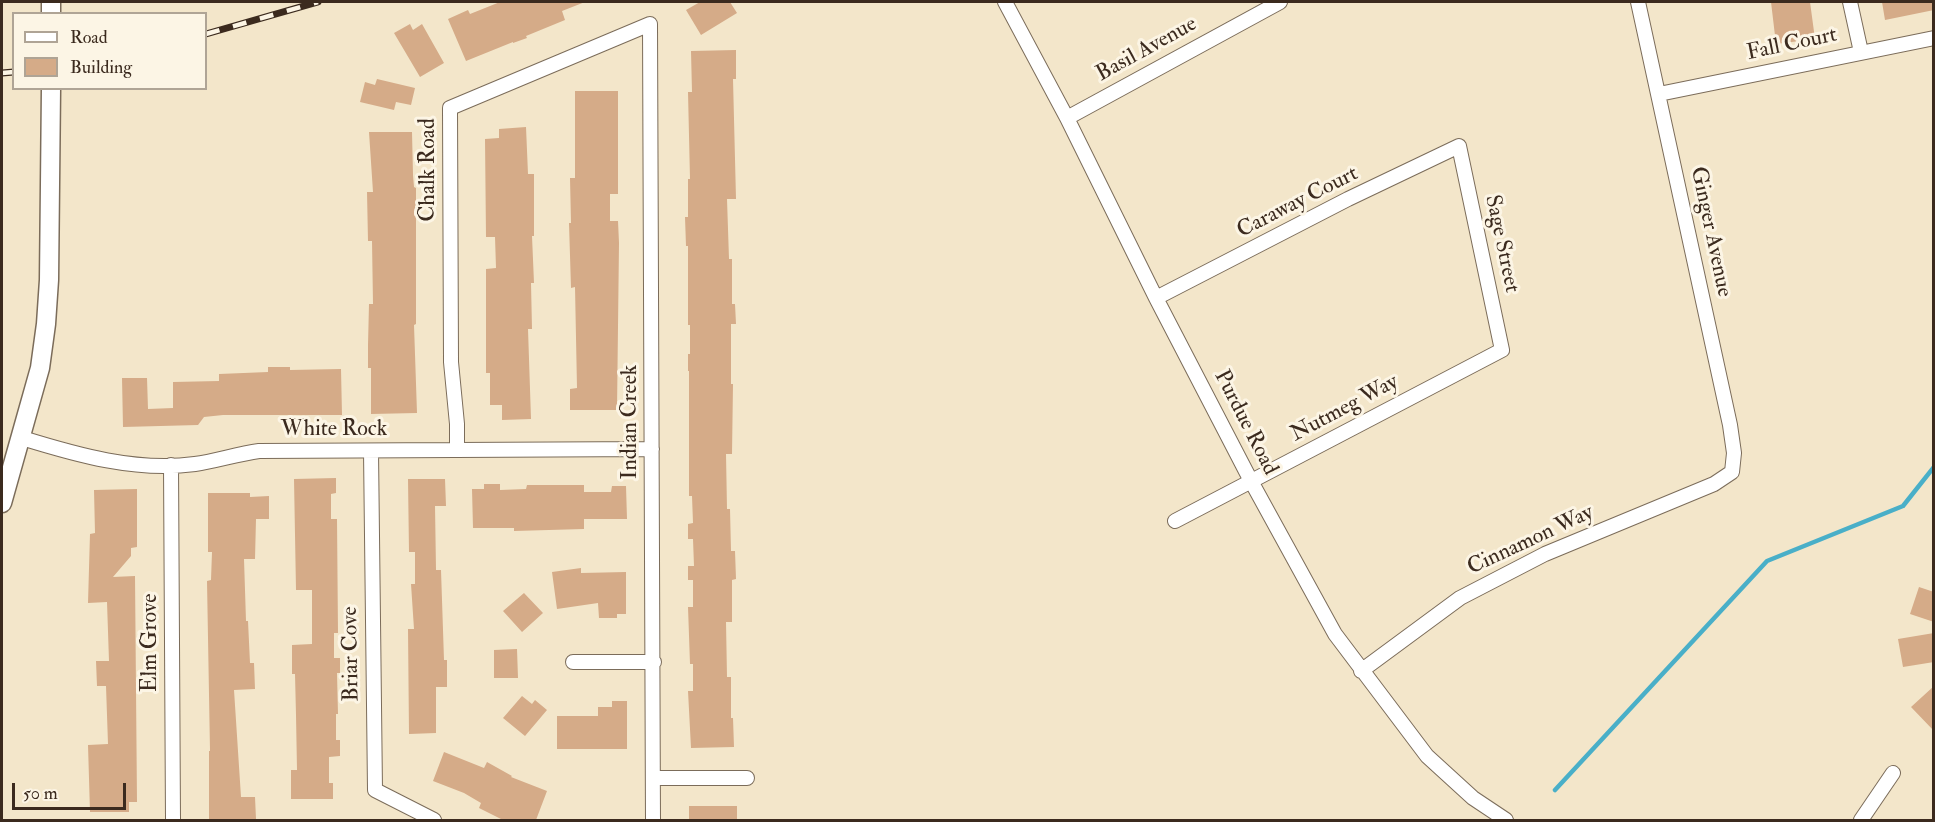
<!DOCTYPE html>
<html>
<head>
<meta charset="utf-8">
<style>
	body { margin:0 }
	#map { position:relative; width:1935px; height:822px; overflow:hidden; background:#f3e6ca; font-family:"IM FELL Double Pica",serif }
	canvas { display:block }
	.frame { position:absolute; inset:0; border:3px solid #3b2a1e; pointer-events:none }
	.legend { position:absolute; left:12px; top:12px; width:195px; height:78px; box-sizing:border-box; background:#fcf5e5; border:2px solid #afa495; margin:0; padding:8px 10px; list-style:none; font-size:18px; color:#3b2a1e }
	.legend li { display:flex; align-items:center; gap:12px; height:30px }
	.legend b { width:30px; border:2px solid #afa495 }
	.scale { position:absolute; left:12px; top:783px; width:114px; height:27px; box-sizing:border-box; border:3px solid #3b2a1e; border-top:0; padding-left:8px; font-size:18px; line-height:21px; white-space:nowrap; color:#3b2a1e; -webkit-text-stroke:4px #fcf5e5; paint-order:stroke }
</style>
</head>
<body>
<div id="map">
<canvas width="1935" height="822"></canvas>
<div class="frame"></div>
<ul class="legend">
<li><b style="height:8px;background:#fff"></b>Road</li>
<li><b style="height:16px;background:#d5ab88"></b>Building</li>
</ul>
<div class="scale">50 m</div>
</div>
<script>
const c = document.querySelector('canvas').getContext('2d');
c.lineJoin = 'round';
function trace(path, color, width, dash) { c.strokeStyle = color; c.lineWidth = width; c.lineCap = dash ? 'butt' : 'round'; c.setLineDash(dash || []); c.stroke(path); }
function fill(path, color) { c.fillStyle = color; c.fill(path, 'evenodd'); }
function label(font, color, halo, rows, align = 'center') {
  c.font = font + ' "IM FELL Double Pica",serif'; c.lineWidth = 6; c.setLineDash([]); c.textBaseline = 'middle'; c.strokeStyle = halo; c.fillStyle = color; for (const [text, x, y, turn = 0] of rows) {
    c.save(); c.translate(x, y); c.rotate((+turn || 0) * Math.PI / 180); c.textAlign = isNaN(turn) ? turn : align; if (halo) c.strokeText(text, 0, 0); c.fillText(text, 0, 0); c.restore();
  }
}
const stream = new Path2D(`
	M 1555,790 L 1767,561 L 1903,506 L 1934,467`);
const building = new Path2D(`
	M 500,2 L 585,2 L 562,11 L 565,20 L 526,36 L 527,38 L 513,43 L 513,42 L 466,61 L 448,19 L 468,10 L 470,14 Z
	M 700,2 L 730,2 L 737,13 L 701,35 L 686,10 Z
	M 1771,2 L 1810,2 L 1815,39 L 1776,44 Z
	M 1882,2 L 1934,2 L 1934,10 L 1885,20 Z
	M 410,24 L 413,30 L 422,24 L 444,63 L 420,77 L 394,33 Z
	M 736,50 L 736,79 L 733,79 L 736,199 L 727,199 L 729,259 L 732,259 L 732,304 L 735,304 L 736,324 L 731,324 L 731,384 L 733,384 L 732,454 L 726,454 L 727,509 L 730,509 L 731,551 L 735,551 L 736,579 L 732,580 L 732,622 L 726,622 L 727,677 L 731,677 L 731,718 L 733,718 L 734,747 L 691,748 L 688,691 L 693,691 L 693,664 L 690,664 L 688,607 L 693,607 L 693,580 L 688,580 L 688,566 L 694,566 L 693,539 L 688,539 L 688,524 L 693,523 L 692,496 L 689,496 L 689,371 L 688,371 L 688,354 L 690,354 L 690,325 L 688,325 L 688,246 L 686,246 L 685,217 L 688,217 L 688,179 L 690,179 L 688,92 L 692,92 L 691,51 Z
	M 377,79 L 415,88 L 411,105 L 396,102 L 394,110 L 360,102 L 365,82 L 375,85 Z
	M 575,91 L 618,91 L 618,194 L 610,194 L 610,221 L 618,221 L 619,243 L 617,410 L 570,410 L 570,389 L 577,388 L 575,287 L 571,288 L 569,223 L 571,223 L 570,178 L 575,178 Z
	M 526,127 L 528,174 L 534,174 L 534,236 L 532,236 L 534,283 L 531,283 L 532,329 L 528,329 L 531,419 L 502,420 L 502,405 L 490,405 L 490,373 L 486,373 L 486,269 L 496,268 L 495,237 L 486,237 L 485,139 L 499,138 L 499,129 Z
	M 369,132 L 412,132 L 413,175 L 414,187 L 416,188 L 416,324 L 414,325 L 417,413 L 371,414 L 371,368 L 368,368 L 368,345 L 369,304 L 373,304 L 372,241 L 368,241 L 367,192 L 373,192 Z
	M 268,367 L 290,367 L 290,370 L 341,369 L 342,415 L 223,415 L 204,417 L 198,425 L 123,427 L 122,378 L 147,378 L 148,409 L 173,408 L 173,382 L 219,381 L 219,374 L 268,372 Z
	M 336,478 L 336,493 L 331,494 L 331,519 L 337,519 L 338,633 L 334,633 L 334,658 L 340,658 L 340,673 L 337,673 L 338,714 L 336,714 L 336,740 L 340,740 L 340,756 L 329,757 L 329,783 L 333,783 L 333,799 L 291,799 L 291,770 L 297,770 L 296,715 L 295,674 L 292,674 L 292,645 L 312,644 L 312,590 L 296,590 L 294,479 Z
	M 408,479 L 445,479 L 446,506 L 435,506 L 436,570 L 441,570 L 444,660 L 447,660 L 447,687 L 436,687 L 436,733 L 409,734 L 408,629 L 414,629 L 411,584 L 415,584 L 415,552 L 409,552 Z
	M 484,484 L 500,484 L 500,490 L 526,489 L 527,485 L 584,485 L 584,492 L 611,492 L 612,486 L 626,486 L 627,519 L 584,519 L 584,529 L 514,531 L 514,528 L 473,528 L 472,489 L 484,489 Z
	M 137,489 L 137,547 L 131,548 L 131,556 L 113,577 L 135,576 L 137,802 L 129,802 L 129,812 L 90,812 L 88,745 L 108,744 L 106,686 L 97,686 L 96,661 L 109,661 L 107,602 L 88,603 L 90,534 L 95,533 L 94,490 Z
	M 208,493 L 250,493 L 250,497 L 269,496 L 269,519 L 256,519 L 255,559 L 244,559 L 246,621 L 248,621 L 250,663 L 254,663 L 255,689 L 234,690 L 241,797 L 255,797 L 256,819 L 209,820 L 209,751 L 210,751 L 207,581 L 211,580 L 212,552 L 208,552 Z
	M 581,568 L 581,573 L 626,572 L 626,614 L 617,614 L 617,618 L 599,618 L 598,603 L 557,609 L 552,572 Z
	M 1919,587 L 1934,592 L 1934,622 L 1910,614 Z
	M 524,593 L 543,613 L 522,632 L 503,611 Z
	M 1934,633 L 1934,662 L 1903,667 L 1898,639 Z
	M 517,649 L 518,678 L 494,678 L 494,650 Z
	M 1934,686 L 1934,731 L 1911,707 Z
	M 522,696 L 532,704 L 535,700 L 547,710 L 525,736 L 503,718 Z
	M 612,701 L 627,701 L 627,749 L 557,749 L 557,716 L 598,716 L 598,707 L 612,707 Z
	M 444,752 L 484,768 L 487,762 L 512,776 L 511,777 L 547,791 L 536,820 L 503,820 L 479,808 L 481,803 L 464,793 L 433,781 Z
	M 689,806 L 737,806 L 737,820 L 689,820 Z`);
const minor = new Path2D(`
	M 1005,2 L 1067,118 L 1156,298 L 1251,481 L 1335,634 L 1427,756 L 1473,798 L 1506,820
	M 1850,2 L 1861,52
	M 1659,94 L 1934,38
	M 1067,118 L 1280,2
	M 1156,298 L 1348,199 L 1459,146 L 1502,350 L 1175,521
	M 22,438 C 77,455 136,472 195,464 C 216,461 237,454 259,451 L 652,449
	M 457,449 L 457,424 L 451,362 L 450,108 L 650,24 L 653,820
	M 371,451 L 375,790 L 434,820
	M 171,465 L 173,820
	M 573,662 L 654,662
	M 1361,671 L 1460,598 L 1545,554 L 1714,484 L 1732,472 L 1734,453 L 1730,425 L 1638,2
	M 653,778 L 747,778
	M 1861,820 L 1893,773`);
const tertiary = new Path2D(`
	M 51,2 L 51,14
	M 2,503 L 40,368 L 46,324 L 49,280 L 51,88`);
const rail = new Path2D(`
	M 206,34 L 318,2
	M 2,73 L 14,72`);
const streetNames = [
	["Fall Court",1792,45,-12],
	["Basil Avenue",1147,50,-29],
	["Chalk Road",429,170,-90],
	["Caraway Court",1298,203,-27],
	["Ginger Avenue",1710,232,78],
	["Sage Street",1501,244,78],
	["Nutmeg Way",1345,409,-28],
	["Indian Creek",631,422,-90],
	["Purdue Road",1245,423,63],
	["White Rock",334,430],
	["Cinnamon Way",1531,541,-25],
	["Elm Grove",151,643,-90],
	["Briar Cove",352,654,-91]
];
trace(stream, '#49afc8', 4.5);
fill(building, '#d5ab88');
trace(minor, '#7b6c5a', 16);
trace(tertiary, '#7b6c5a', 21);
trace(minor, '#fff', 14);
trace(tertiary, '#fff', 18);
trace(rail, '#3b2a1e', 7);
trace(rail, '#fcf5e5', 4.5, [14]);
label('22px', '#3b2a1e', '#fcf5e5', streetNames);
</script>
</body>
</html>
